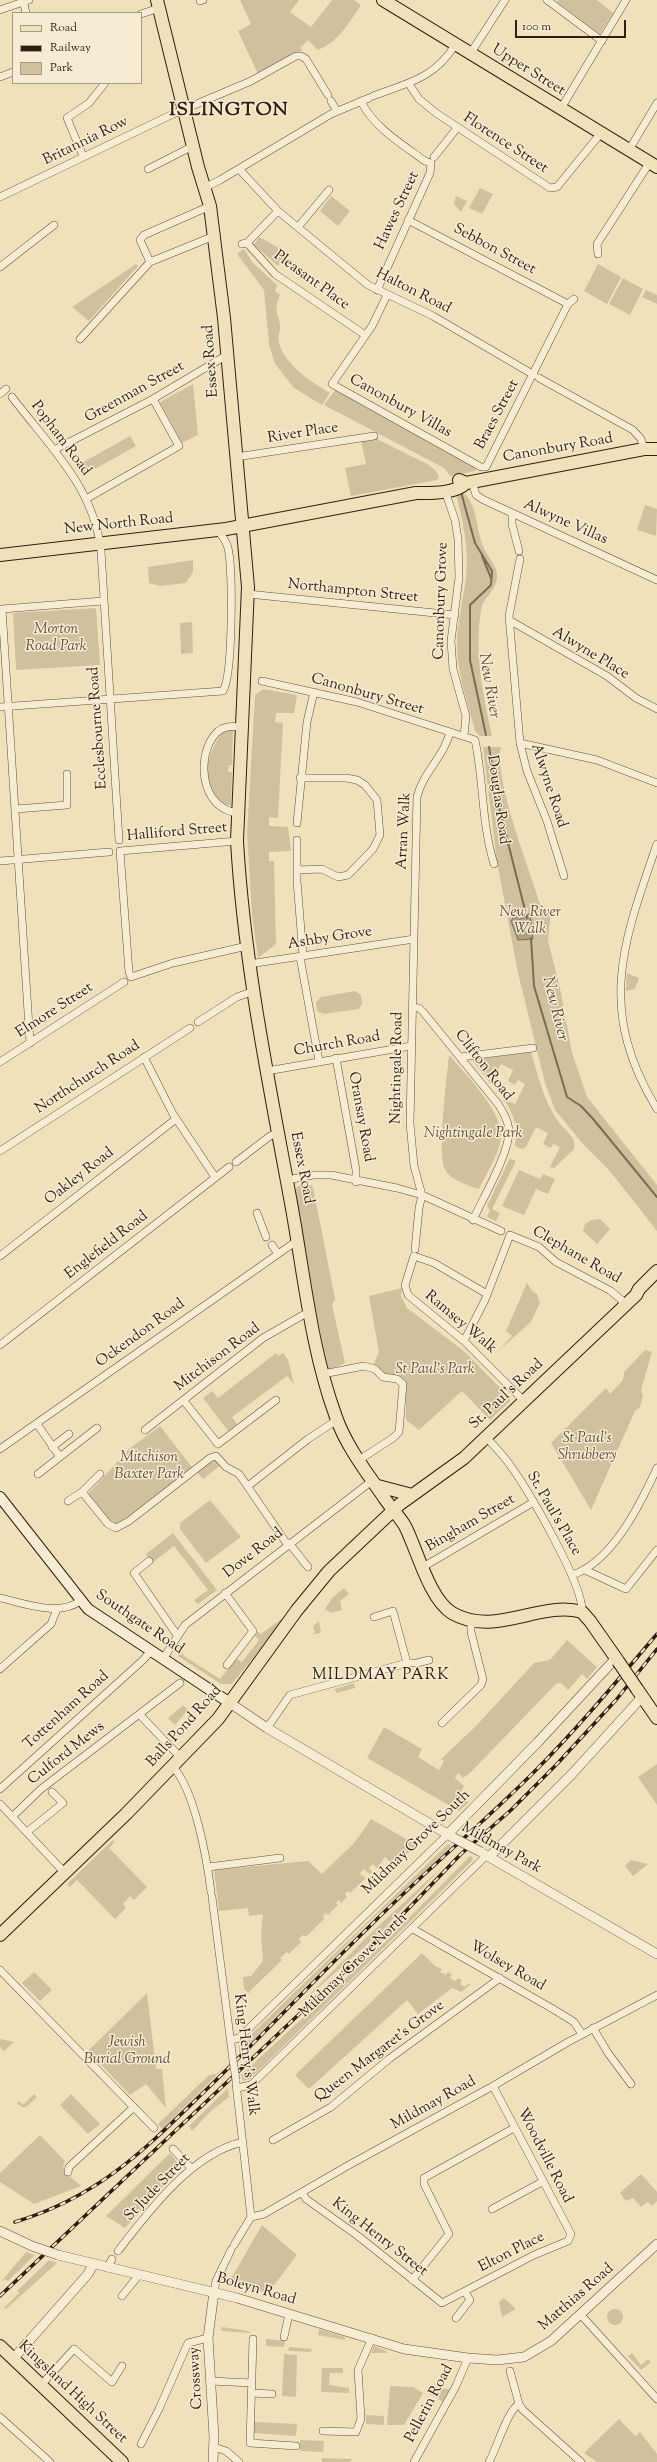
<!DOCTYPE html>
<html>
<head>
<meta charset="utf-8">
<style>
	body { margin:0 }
	#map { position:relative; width:657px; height:2462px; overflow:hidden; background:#f1e1bb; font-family:"Sorts Mill Goudy",serif }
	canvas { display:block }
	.legend { position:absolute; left:12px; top:12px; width:130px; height:72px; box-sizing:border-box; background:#f6ecd3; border:1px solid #a79a86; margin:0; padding:5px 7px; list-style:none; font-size:12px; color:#301e13 }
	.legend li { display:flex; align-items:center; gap:8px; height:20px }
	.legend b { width:20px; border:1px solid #a79a86 }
	.scale { position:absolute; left:515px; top:20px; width:111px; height:18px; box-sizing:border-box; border:2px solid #301e13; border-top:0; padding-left:5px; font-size:12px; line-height:14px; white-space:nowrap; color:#301e13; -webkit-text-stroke:3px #f6ecd3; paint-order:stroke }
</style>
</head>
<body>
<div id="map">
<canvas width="657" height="2462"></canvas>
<ul class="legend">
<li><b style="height:5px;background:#f1e1bb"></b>Road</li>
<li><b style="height:5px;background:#301e13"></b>Railway</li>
<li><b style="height:11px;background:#d0c09e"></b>Park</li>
</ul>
<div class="scale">100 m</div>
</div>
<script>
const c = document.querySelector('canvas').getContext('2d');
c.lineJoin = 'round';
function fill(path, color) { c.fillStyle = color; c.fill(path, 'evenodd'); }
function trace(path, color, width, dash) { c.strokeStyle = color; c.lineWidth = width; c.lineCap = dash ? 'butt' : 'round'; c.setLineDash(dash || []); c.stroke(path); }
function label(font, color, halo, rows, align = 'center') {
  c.font = font + ' "Sorts Mill Goudy",serif'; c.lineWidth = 3; c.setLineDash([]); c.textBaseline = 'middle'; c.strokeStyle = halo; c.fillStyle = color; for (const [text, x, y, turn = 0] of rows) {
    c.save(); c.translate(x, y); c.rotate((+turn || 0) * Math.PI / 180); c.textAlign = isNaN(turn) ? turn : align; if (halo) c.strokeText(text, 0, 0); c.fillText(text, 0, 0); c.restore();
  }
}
const green = new Path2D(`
	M 240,0 L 299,0 L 290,12 L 311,27 L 332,0 L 354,0 L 361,5 C 350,22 338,42 318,50 L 308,40 L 300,48 L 302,51 L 258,74 L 238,31 L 251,24 Z
	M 558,0 L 597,0 L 613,13 L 600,34 L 557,2 Z
	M 480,188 L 493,194 L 482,214 L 469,208 Z
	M 331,196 L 350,211 L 338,226 L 320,211 Z
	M 456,196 L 467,201 L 461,212 L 454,204 Z
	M 259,237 L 288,253 L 278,266 L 254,245 Z
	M 244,249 L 253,263 L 277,285 L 275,291 L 280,295 C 272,312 280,313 280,328 C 280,333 277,337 279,343 C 286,366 310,381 330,393 L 322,405 L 294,388 L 275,364 L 269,344 L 264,290 L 237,254 Z
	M 136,264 L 138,266 L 89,321 L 72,307 Z
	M 598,264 L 621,277 L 607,304 L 584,291 Z
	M 623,278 L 643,289 L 630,315 L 609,304 Z
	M 646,290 L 657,295 L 657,304 L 642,297 Z
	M 193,384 L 198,435 L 182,443 L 160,402 Z
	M 336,389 L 476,467 L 475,471 L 450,476 L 444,468 L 324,405 Z
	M 130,436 L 136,446 L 86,474 L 80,464 Z
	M 375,438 L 429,465 L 436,471 L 439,477 L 437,480 L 351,496 L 345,468 L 366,464 L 361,441 Z
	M 463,492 C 479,507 475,529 484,548 C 487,556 497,566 497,575 C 498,590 483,597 481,610 C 474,653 483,694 492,736 L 480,736 L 475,731 C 468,703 457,674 457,645 C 457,622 463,601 466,578 C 469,550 463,521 456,494 Z
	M 645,505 L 657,509 L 656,536 L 637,530 Z
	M 193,560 L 193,572 L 186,583 L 159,586 L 149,583 L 148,567 Z
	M 96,608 L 100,665 L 16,670 L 13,613 Z
	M 192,622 L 193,653 L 181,654 L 180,623 Z
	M 263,689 L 297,695 L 294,713 L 276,713 L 275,722 L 283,723 L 278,818 L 269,817 L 269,826 L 288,827 L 291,851 L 269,852 L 269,861 L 274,861 L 276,944 L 258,958 L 252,914 L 247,833 L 255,695 Z
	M 233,729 L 232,765 L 229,765 L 228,772 L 232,772 L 231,805 L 223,805 C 217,799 211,793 208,785 C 202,769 214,741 225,730 Z
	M 483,747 L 501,747 C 494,781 529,867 540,904 L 551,912 L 548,940 L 561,993 L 572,1053 L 587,1097 L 657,1185 L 657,1231 L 609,1170 L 582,1143 L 555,1110 L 545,1083 L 518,973 L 497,862 Z
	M 627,973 L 639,978 L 635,989 L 626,991 Z
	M 355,991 L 361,995 L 362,1004 L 358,1009 L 324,1014 L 317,1011 L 316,1002 L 321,997 Z
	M 531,1052 C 538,1076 544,1101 558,1121 C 564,1130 577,1137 574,1149 L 554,1168 L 550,1167 L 560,1147 L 553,1144 L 551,1148 L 543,1144 L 548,1133 L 536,1127 L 526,1147 L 522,1149 L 515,1146 C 518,1128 514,1113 503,1099 L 515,1104 L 525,1084 L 518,1080 L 515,1085 L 508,1081 L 513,1070 L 501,1064 L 491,1084 L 472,1060 Z
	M 449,1055 C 465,1074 505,1113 501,1139 C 498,1156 486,1174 479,1189 C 468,1185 451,1181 445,1169 C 437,1153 447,1076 449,1055 Z
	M 510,1158 L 516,1161 L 492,1209 L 500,1213 L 496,1221 L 487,1217 L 490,1210 L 487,1206 Z
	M 519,1170 L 540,1179 L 543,1174 L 555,1179 L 548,1194 L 536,1189 L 524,1215 L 502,1206 Z
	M 300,1185 L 311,1185 L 313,1187 L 335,1299 L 332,1305 L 345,1363 L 329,1370 L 314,1303 L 295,1189 Z
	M 600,1219 L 610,1229 L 597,1244 L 583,1231 L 585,1224 L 592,1220 Z
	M 527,1283 L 533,1292 L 537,1294 L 540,1303 L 531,1322 L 497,1352 L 512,1336 L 506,1331 Z
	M 402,1288 L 401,1296 L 407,1308 L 465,1352 L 510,1398 L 510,1401 L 490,1420 L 462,1391 L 419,1430 L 406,1420 L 406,1384 L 382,1374 L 373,1365 L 379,1352 L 369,1296 Z
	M 645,1350 L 652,1352 L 641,1390 L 643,1396 L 640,1407 L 635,1411 L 591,1510 L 551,1443 L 606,1388 L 610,1394 L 623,1380 L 624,1372 Z
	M 276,1353 L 278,1356 L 283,1353 L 288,1360 L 294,1384 L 287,1376 L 232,1417 L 237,1424 L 228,1431 L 203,1398 L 212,1391 L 218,1398 Z
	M 160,1426 L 192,1467 L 117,1525 L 113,1525 L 88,1494 L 129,1449 Z
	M 212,1460 L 216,1460 L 221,1465 L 203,1479 L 197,1472 Z
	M 210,1500 L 241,1537 L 206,1563 L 180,1529 L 180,1523 Z
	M 173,1533 L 217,1590 L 198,1604 L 194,1600 L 208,1590 L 174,1546 L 152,1563 L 146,1554 Z
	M 344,1588 L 349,1594 L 340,1601 L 342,1610 L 331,1613 L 325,1609 L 332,1598 Z
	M 288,1614 L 232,1684 L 221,1684 L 178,1656 L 178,1645 L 184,1656 L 220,1679 L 236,1659 L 242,1662 L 259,1640 L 255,1636 L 258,1632 L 261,1634 Z
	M 319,1621 L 321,1633 L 312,1634 L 315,1632 L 313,1626 Z
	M 567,1640 L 597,1667 L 587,1679 L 582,1674 L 568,1690 L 561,1683 L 556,1684 L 470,1773 L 463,1778 L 458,1773 L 455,1778 L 464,1786 L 459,1796 L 469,1802 L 459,1811 L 367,1758 L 384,1727 L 422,1749 L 418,1757 L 439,1770 L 444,1761 L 441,1759 L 476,1726 L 534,1663 L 550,1660 Z
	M 354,1683 L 355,1688 L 336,1693 L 335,1689 Z
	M 183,1705 L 188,1710 L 175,1725 L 168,1718 Z
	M 657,1764 L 657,1805 L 638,1777 Z
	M 371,1819 L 417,1845 L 394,1866 L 385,1857 L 377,1868 L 373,1864 L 369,1868 L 372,1872 L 370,1874 L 363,1869 L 360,1874 L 366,1878 L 350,1893 L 348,1891 L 345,1894 L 347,1897 L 341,1903 L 339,1900 L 336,1903 L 338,1905 L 328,1915 L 326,1913 L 323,1916 L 324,1919 L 306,1937 L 303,1935 L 299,1939 L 301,1942 L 289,1954 L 287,1952 L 280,1958 L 282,1960 L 249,1992 L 251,1995 L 244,1989 L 243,1977 L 251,1976 L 263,1961 L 261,1934 L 263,1914 L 249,1916 L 248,1908 L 219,1911 L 214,1870 L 308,1861 L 322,1874 L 355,1842 Z
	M 113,1840 L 115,1842 L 109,1848 L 147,1887 L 134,1900 L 130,1896 L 123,1904 L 126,1908 L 115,1919 L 77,1880 L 70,1887 L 67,1884 Z
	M 448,1844 L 452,1846 L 366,1925 L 239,2054 L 239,2046 Z
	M 470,1856 L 473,1858 L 472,1861 L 250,2079 L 243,2081 L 241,2075 L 384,1943 Z
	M 631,1860 L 648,1864 L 633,1876 L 625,1866 Z
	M 444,1865 L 381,1932 L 300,2004 L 373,1931 Z
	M 422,1953 L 435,1966 L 442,1969 L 440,1972 L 446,1975 L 448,1972 L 452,1974 L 450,1978 L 455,1981 L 458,1978 L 462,1980 L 460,1984 L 465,1987 L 468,1983 L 470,1985 L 461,1992 L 452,1988 L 418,2014 L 407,2000 L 309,2089 L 295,2075 Z
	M 34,1972 L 52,1990 L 40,2001 L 22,1983 Z
	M 147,1993 L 156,2069 L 162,2069 L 166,2108 L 146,2084 L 130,2095 L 88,2051 Z
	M 0,2039 L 14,2042 L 4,2051 L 0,2047 Z
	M 226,2066 L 162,2129 L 158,2124 L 209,2075 L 216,2074 Z
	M 228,2088 L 229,2097 L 211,2111 L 192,2131 L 189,2126 Z
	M 34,2094 L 37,2097 L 26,2107 L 22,2107 L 17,2103 L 19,2101 L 23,2105 Z
	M 71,2094 L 100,2124 L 88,2134 L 60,2105 Z
	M 40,2135 L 65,2161 L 63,2166 L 65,2172 L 81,2186 L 34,2204 L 0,2182 L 0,2173 Z
	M 170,2153 L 181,2167 L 125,2228 L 106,2216 Z
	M 641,2174 L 657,2192 L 657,2201 L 652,2206 L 648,2202 L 641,2207 L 633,2198 L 626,2201 L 620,2193 Z
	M 262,2225 L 297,2255 L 268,2293 L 228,2284 Z
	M 26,2252 L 35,2255 L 8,2281 L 5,2279 L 0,2283 Z
	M 49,2260 L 57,2263 L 6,2309 L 4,2308 L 19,2293 L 17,2291 Z
	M 504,2298 L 516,2309 L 502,2317 L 499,2302 Z
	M607 2317a8 8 0 1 1 16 0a8 8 0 1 1-16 0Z
	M 222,2327 L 248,2331 L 251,2333 L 221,2331 Z
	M 319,2329 L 345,2337 L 345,2340 L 318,2335 Z
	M 266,2339 L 285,2341 L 284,2347 L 266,2346 Z
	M 374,2346 L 386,2351 L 387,2353 L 371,2353 Z
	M 289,2347 L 312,2349 L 311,2352 L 288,2351 Z
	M 632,2353 L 641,2365 L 648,2359 L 651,2362 L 641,2370 L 628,2356 Z
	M 284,2354 L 297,2355 L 296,2397 L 282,2396 Z
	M 322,2368 L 343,2368 L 343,2373 L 330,2373 L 329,2385 L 349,2388 L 349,2393 L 321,2392 Z
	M 390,2386 L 413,2387 L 423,2393 L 404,2425 L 387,2425 Z
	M 430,2388 L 450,2389 L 443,2402 L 427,2392 Z
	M 366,2415 L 384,2416 L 384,2425 L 366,2424 Z
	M 619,2419 L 635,2436 L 640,2432 L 657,2454 L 657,2462 L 597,2462 L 584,2453 Z
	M 254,2422 L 297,2424 L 296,2436 L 254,2433 Z
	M 300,2440 L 324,2441 L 323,2452 L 300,2451 Z
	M 322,2458 L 353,2459 L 349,2462 L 322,2462 Z`);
const water = new Path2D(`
	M 530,914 L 533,939 L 518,940 L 511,921 L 515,915 L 519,919 Z`);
const stream = new Path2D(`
	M 461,492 L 475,543 L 492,571 L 491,585 L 470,605 L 470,660 L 486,735
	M 482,556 L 491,578
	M 489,747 L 498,803 L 527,918
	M 531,938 L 534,986 L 567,1097 L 581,1106 L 594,1120 L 657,1197`);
const minor = new Path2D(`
	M 23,0 L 26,13
	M 547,0 L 602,41
	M 200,1 L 203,0
	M 0,10 L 29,0
	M 141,14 L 159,8
	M 470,54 L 505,0
	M 0,77 L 13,72
	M 409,84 L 419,99 L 436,113 L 550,188 L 557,187 L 601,133
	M 373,96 C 407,83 434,79 455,45
	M 331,101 L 337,111
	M 361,101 C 372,126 403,145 425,161 L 431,163 L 430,173 L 377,290
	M 560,110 L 626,0
	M 629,150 L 657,103
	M 83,156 L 67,118 L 89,103 L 105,83
	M 434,157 L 457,128
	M 148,169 L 193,146
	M 239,169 L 278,211 L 368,285 L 433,316 L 534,375
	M 204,188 L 220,180 L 331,114 L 369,98
	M 0,197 L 173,114 L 251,81 L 296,56 L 301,56 L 306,59 L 328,95
	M 408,220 L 568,304
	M 298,227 L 329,190
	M 247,243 L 275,274 L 365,335
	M 242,244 L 247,243 L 278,211
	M 598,254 L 597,244 L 650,162
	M 150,262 L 140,240 L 144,235 L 210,206
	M 0,267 L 54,225
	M 387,295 L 372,326 L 332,384 L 481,467 L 486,467 L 568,304 L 574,299
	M 80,339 L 150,262 L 214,236
	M 539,378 L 633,430 L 641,439 L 644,449
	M 0,394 L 6,389
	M 12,397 C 49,446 94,487 101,551 L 119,840
	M 54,450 L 153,399 L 227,355
	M 236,457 L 374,436
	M 472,481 L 476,495 L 484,500 L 657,580
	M 445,491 L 455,520 L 458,539 L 459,577 L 451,641 L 453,669 L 466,716 L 464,736
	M 86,499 L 179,446 L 153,399
	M 512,514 L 512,524 L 519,551
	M 520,559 L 509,616 L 520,743 L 527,771 L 547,821 L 564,876
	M 248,594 L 455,615
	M 509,620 L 607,676 L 636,698 L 657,709
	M 262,681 L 357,702 L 475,740 C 484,782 481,821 494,864
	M 0,707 L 223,691 C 233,675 233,568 228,548 C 226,541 222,535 217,530
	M 520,743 L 597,760 L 657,783
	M 16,809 L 67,805 L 67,774
	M 238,813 C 191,807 198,733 227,727 C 232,726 238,727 243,727
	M 297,823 L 307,722 L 314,692
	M 297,840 L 297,881 L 303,956
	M 237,841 L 120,851 L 129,972 L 131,977 L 173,963 L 247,946
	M 657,844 C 622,945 597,1010 657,1109
	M 0,861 L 109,852
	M 297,870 L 322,869 L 338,877 L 348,875 L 373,849 L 380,835 L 377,800 L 365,785 L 357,780 L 346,778 L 300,778
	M 300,957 L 319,1061
	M 249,964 L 414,939
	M 412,1007 L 419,1008 L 424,1013 L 498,1104 C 503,1112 508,1120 509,1130 C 510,1152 483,1198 473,1220
	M 198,1022 L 237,997 L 254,991
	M 30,1043 L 2,609 L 103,601
	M 144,1057 L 173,1114 L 215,1177
	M 461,1057 L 533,1048
	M 336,1058 L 356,1170 L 356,1182
	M 0,1062 L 124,982
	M 267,1071 L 411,1046
	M 0,1151 L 190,1028
	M 236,1162 L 270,1136 L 278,1133
	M 287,1180 L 313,1175 L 331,1175 L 397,1188 L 422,1195 L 501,1231
	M 422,1195 L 414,1166 L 410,1123 L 417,797 C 423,772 444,757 450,732
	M 257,1213 L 266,1237
	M 272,1245 L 278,1254
	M 415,1249 L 419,1208 L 422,1195
	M 0,1256 L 176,1119
	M 487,1294 L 434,1263 L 414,1256 L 405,1285 L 408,1295 L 464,1341 L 524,1401
	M 464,1341 L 485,1300 L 510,1235 L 539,1247 L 556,1262 L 611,1291 L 626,1304
	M 0,1345 L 229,1167
	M 323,1374 L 364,1366 L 375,1369 L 383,1377 L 397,1379 L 403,1384 L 399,1432 L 393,1438 L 359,1460
	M 184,1401 L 218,1444 L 276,1400
	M 37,1424 L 60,1457
	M 145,1430 L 263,1338 L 310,1311
	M 486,1437 C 494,1446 503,1455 510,1465 C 528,1490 584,1585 582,1612
	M 52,1447 L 69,1434
	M 0,1449 L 298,1240
	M 38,1474 L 97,1428
	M 248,1486 L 308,1439 L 337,1420
	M 82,1492 L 108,1524 L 116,1528 L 129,1521 L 210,1458 L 216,1456 L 226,1467 L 239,1474 L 287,1544
	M 68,1501 L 82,1492 L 100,1474
	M 289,1543 L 308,1567
	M 149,1561 L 134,1573 L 177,1635
	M 423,1567 L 532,1503
	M 585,1570 L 626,1589 L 657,1550
	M 572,1575 C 612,1562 640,1505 657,1468
	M 225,1593 L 253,1631 L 227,1665
	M 0,1598 C 24,1603 59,1617 80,1601
	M 374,1617 L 393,1611 L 407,1663
	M 163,1659 L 185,1625 L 373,1480
	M 0,1669 L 51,1624 L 57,1609
	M 140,1715 L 181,1758
	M 442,1723 L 481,1685 L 483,1679 L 471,1632 L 471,1621
	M 267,1728 L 290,1695 L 407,1663 L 417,1663 L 429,1660
	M 172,1766 C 195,1789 207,1860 211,1892
	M 0,1789 L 142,1661 L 151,1651
	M 0,1804 L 65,1873
	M 12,1817 L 41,1789 L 180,1683
	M 27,1832 L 63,1803 L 52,1792
	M 208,1867 L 280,1858
	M 212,1897 L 233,2060
	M 413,1929 L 553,2009 L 574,2022 L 582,2034
	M 0,1970 L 154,2128
	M 593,2028 L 608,2053 L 631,2084
	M 231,2040 L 239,2038 L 447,1835
	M 237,2088 L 251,2085 L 487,1855
	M 273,2140 L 331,2107 L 389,2059 L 500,1978
	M 173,2149 L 191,2168
	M 68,2172 L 69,2167 L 134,2107
	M 302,2192 L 306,2199 L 358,2236 L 442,2303 L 534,2255 L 568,2241 L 571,2234 L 493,2086
	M 492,2209 L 542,2182
	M 251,2217 L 264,2214 L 349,2165 L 493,2086 L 568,2042 L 657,1995
	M 234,2245 L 251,2217 L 236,2083
	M 118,2251 C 149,2211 192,2153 243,2142
	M 107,2268 L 112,2259
	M 412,2280 L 449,2234 L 424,2184 L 424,2178 L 514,2128
	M 214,2292 L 216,2281 L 231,2250
	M 122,2296 L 139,2275
	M 581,2315 L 657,2399
	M 456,2318 L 470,2300 L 465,2292
	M 284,2337 L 289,2314
	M 253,2339 L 250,2443 L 296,2446
	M 510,2371 L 519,2404 L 523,2410 L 581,2462
	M 210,2381 L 252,2383
	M 41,2385 L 74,2349 L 112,2382 L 122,2366
	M 252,2393 L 272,2394
	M 0,2417 L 50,2462
	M 323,2431 L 356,2432 L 361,2419 L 358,2370 L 372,2338
	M 141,2444 L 159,2409 L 188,2343 L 208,2338
	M 214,2447 L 226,2451 L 239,2462
	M 414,2462 L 456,2386 L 468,2358
	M 489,2462 C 497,2448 507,2411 519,2404`);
const tertiary = new Path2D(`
	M 230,1703 L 267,1728 L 454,1838
	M 447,1835 L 538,1742 L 616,1658
	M 484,1854 L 657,1954
	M 489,1857 L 572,1774 L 642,1697
	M 0,2231 L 32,2246
	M 58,2255 L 237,2298 L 404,2349 L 468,2358 L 497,2360 L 524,2357 L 551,2341 L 657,2244
	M 13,2359 L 88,2274 L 93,2265
	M 213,2462 L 214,2437 L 208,2338 L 214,2292`);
const secondary = new Path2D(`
	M 0,1497 L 88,1609 L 230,1703`);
const primary = new Path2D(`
	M 157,0 L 198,167 L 210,206 L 224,318 L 248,587 L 237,841 C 244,963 269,1083 291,1203 C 304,1274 311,1349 336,1417 C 346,1446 368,1474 385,1499 C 391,1508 399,1516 405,1526 C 417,1549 429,1599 452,1613 C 495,1638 540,1600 582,1612 L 590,1621 L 618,1661
	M 459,480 L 466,483 L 644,449 L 657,449
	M 0,555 L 226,529 L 416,493 C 431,493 455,494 466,483
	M 378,1486 L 412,1495
	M 637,1689 L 657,1718
	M 0,1935 L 126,1814 L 218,1719 L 297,1610 L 329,1571 L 400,1504 L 464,1458 L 636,1295 L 639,1289 L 657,1271`);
const trunk = new Path2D(`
	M 383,0 L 657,167
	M 0,2346 L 122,2462`);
const rail = new Path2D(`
	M 15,2222 C 101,2196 146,2148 208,2088 C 263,2035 315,1979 370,1926 C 423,1873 481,1825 534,1772 C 578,1728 617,1681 657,1634
	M 0,2296 L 380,1938 L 461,1854 L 511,1810 L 556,1765 L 616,1700 L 657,1649`);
const minorBridge = new Path2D(`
	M 233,2060 L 236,2080`);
const tertiaryBridge = new Path2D(`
	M 454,1838 L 481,1852
	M 32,2246 L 58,2255`);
const primaryBridge = new Path2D(`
	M 618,1661 L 637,1689`);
const streetNames = [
	["Upper Street",528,71,32],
	["Britannia Row",86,142,-26],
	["Florence Street",505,144,33],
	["Hawes Street",398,211,-65],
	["Sebbon Street",494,250,28],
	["Pleasant Place",311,281,36],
	["Halton Road",413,292,27],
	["Essex Road",212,361,-94],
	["Greenman Street",135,393,-29],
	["Canonbury Villas",400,407,29],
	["Braes Street",498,415,-62],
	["River Place",303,434,-9],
	["Popham Road",60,439,53],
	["Canonbury Road",558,449,-10],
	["Alwyne Villas",565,523,24],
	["New North Road",119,525,-6],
	["Northampton Street",353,592,6],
	["Canonbury Grove",442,601,-88],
	["Alwyne Place",590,654,31],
	["Canonbury Street",367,695,16],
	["Ecclesbourne Road",99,728,-94],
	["Alwyne Road",548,786,72],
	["Douglas Road",497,800,82],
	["Arran Walk",405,831,-87],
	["Halliford Street",177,833,-5],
	["Ashby Grove",330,939,-9],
	["Elmore Street",55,1011,-33],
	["Church Road",337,1045,-10],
	["Clifton Road",483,1066,52],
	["Nightingale Road",398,1068,-89],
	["Northchurch Road",88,1078,-33],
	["Oransay Road",360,1117,80],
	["Essex Road",301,1168,79],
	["Oakley Road",80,1177,-38],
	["Englefield Road",107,1246,-38],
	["Clephane Road",576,1256,30],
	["Ramsey Walk",460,1323,40],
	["Ockendon Road",141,1334,-36],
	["Mitchison Road",218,1358,-37],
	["St. Paul's Road",507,1395,-43],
	["St. Paul's Place",553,1514,60],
	["Bingham Street",471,1524,-30],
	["Dove Road",254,1554,-38],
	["Southgate Road",139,1623,34],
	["Tottenham Road",67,1711,-42],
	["Balls Pond Road",185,1727,-48],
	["Culford Mews",67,1754,-38],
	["Mildmay Grove South",417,1843,-44],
	["Mildmay Park",501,1849,29],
	["Mildmay Grove North",354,1966,-44],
	["Wolsey Road",507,1967,30],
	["Queen Margaret's Grove",380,2052,-37],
	["King Henry's Walk",245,2055,83],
	["Mildmay Road",434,2104,-29],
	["Woodville Road",544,2156,63],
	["St Jude Street",158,2188,-46],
	["King Henry Street",379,2238,38],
	["Elton Place",512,2253,-27],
	["Boleyn Road",256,2290,16],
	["Matthias Road",577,2298,-41],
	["Crossway",197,2378,-93],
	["Kingsland High Street",72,2393,43],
	["Pellerin Road",430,2404,-62]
];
const parkNames = [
	["Morton",56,630],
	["Road Park",56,647],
	["New River",530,913],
	["Walk",530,930],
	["Nightingale Park",473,1134],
	["St Paul's Park",435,1370],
	["St Paul's",587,1439],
	["Shrubbery",587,1456],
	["Mitchison",149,1458],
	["Baxter Park",149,1475],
	["Jewish",127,2043],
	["Burial Ground",127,2060]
];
const waterNames = [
	["New River",488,686,80],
	["New River",554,1009,76]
];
const neighbourhoodNames = [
	["MILDMAY PARK",381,1676]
];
const districtNames = [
	["ISLINGTON",229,112]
];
fill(green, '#d0c09e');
fill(water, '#af9f82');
trace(water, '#7c6b56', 1);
trace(stream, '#7c6b56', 2);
trace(minor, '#604f3d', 8);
trace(tertiary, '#604f3d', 10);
trace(secondary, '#301e13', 12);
trace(primary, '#301e13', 14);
trace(trunk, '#301e13', 14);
trace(minor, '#f6ecd3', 7);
trace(tertiary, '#f6ecd3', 9);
trace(secondary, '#f6ecd3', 10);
trace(primary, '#f1e1bb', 12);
trace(trunk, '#f1e1bb', 12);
trace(rail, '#301e13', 3.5);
trace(rail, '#f6ecd3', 2, [6]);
trace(minorBridge, '#604f3d', 8, []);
trace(tertiaryBridge, '#604f3d', 10, []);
trace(primaryBridge, '#301e13', 14, []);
trace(minorBridge, '#f6ecd3', 7);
trace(tertiaryBridge, '#f6ecd3', 9);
trace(primaryBridge, '#f1e1bb', 12);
label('15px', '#301e13', '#f6ecd3', streetNames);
label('italic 15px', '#604f3d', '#f6ecd3', parkNames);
label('italic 16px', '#5c4b3a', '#f6ecd3', waterNames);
c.letterSpacing = '1px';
label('16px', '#301e13', '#f6ecd3', neighbourhoodNames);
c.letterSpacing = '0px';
c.letterSpacing = '1px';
label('bold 19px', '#301e13', '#f6ecd3', districtNames);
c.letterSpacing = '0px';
</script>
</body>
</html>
